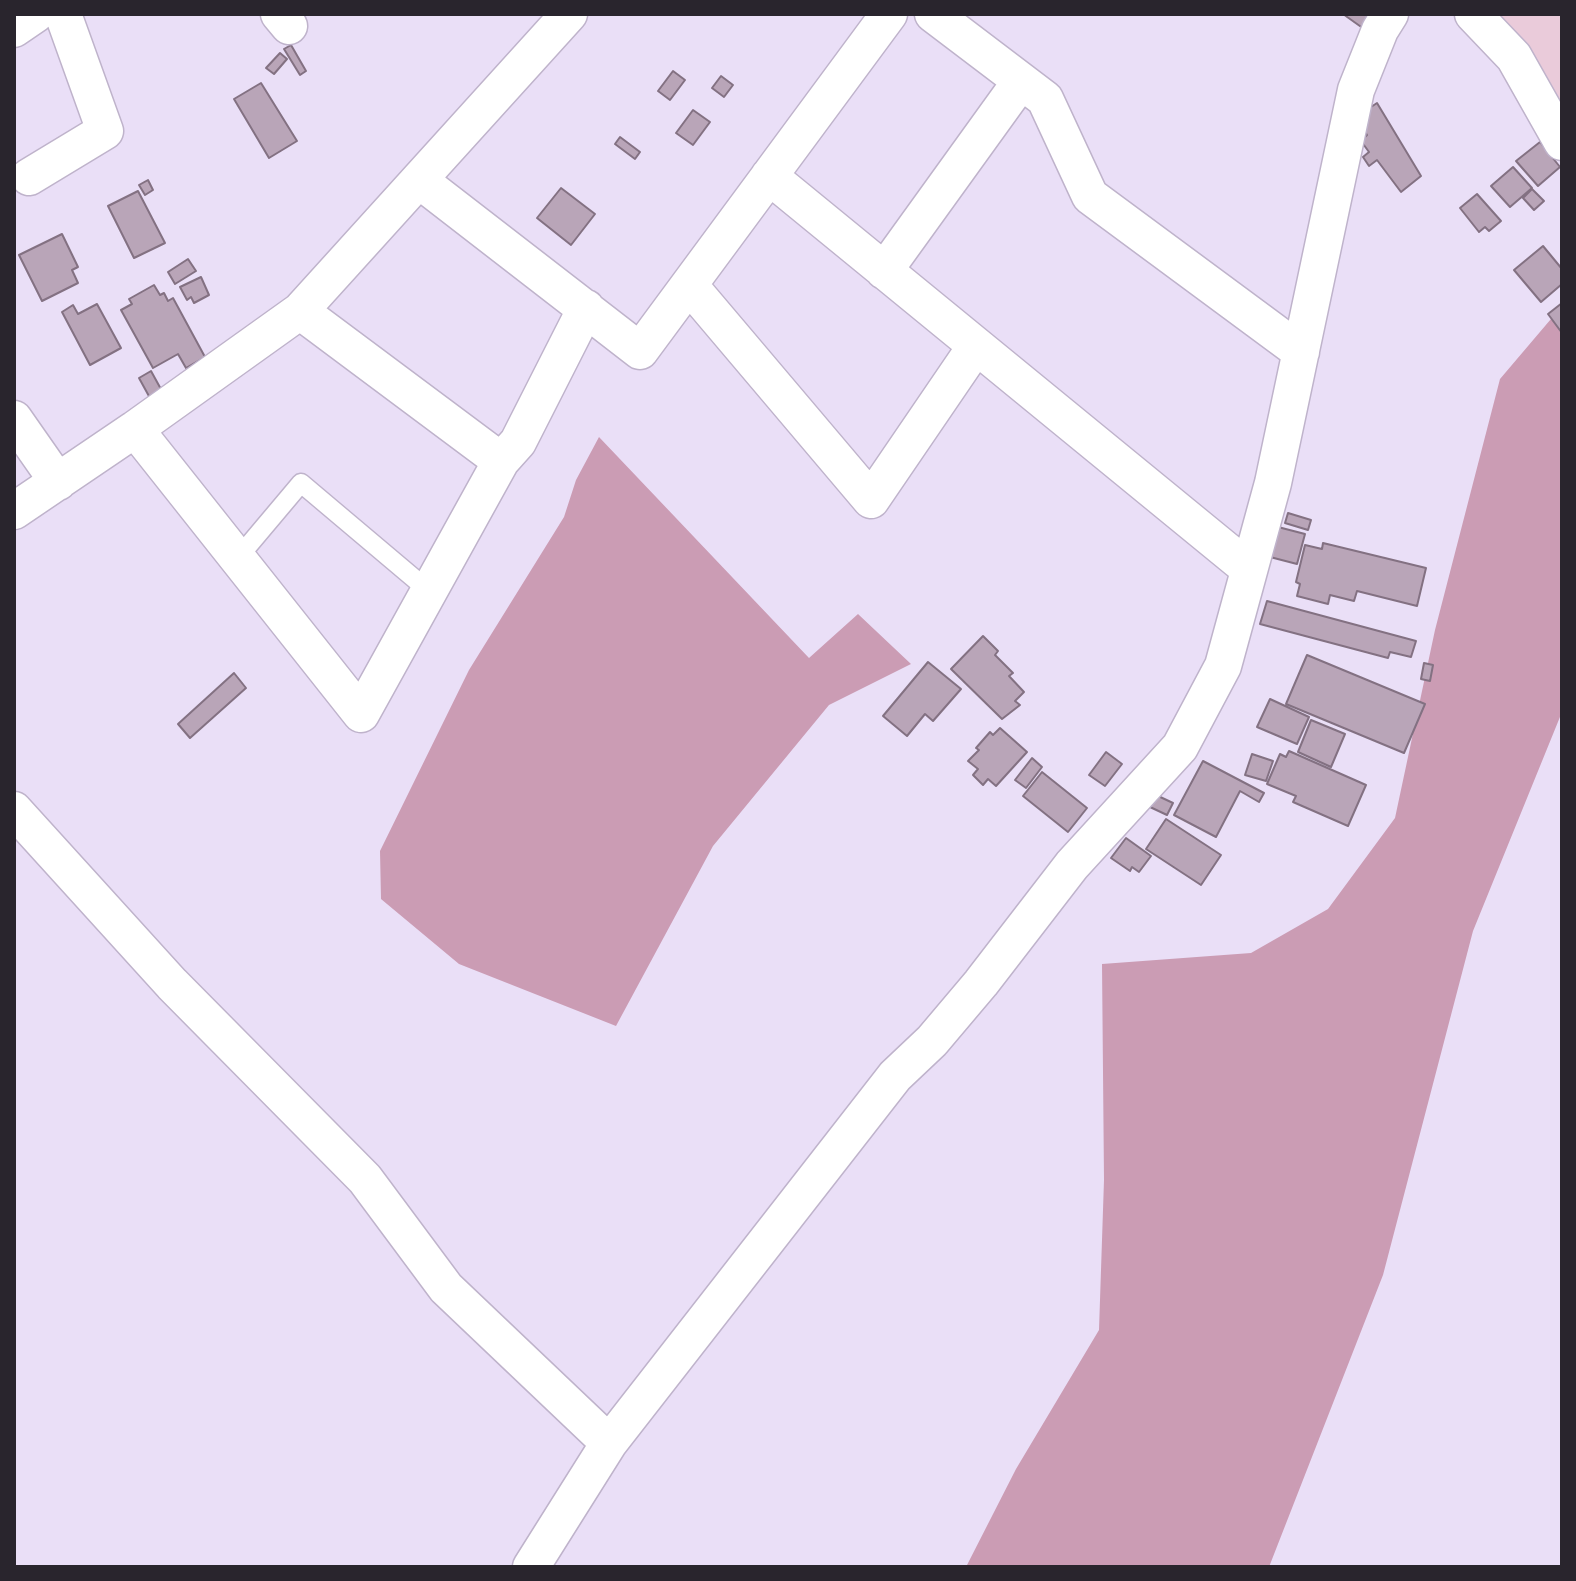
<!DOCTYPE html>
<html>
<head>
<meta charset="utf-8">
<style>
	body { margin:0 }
	#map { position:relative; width:1576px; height:1581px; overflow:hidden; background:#eadff7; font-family:Roboto,sans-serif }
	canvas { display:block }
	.frame { position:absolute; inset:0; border:16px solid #29252d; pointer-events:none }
</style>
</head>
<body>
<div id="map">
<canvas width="1576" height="1581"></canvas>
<div class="frame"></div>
</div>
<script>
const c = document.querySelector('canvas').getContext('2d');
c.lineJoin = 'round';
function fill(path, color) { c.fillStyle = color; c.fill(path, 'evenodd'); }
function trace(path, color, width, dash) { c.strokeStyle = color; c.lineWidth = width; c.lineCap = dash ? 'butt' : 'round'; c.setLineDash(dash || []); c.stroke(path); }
const green = new Path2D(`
	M 1486,14 L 1562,14 L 1562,125 Z`);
const forest = new Path2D(`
	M 1562,306 L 1562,712 L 1473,931 L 1383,1275 L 1269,1567 L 966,1567 L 1016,1469 L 1099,1330 L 1104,1180 L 1102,964 L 1251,953 L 1328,909 L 1395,818 L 1435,630 L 1500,379 Z
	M 599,437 L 809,658 L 858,614 L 911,664 L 829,705 L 713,846 L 616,1026 L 459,964 L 381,899 L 380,851 L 469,670 L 564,517 L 576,480 Z`);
const building = new Path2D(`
	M 1343,14 L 1373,14 L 1364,29 Z
	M 291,45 L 306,71 L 300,75 L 284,49 Z
	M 280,53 L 287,59 L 274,74 L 266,68 Z
	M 673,71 L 685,80 L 670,100 L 658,91 Z
	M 721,76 L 733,85 L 724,97 L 712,88 Z
	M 261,83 L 297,141 L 269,158 L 234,99 Z
	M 1377,103 L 1421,176 L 1401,192 L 1377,160 L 1369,166 L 1363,157 L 1369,152 L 1361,141 L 1367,135 L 1360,124 L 1365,111 Z
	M 693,110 L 710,122 L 693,145 L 676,133 Z
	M 620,137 L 640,152 L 635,159 L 615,144 Z
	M 1540,142 L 1560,167 L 1538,186 L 1516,161 Z
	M 1513,167 L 1532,188 L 1510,207 L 1491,186 Z
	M 148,180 L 153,190 L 145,195 L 139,185 Z
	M 561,188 L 595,214 L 571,245 L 537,218 Z
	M 1532,189 L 1544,201 L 1534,210 L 1523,198 Z
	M 138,191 L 165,243 L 134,258 L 108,206 Z
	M 1477,194 L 1501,221 L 1489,231 L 1485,227 L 1479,232 L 1460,208 Z
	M 62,234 L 78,267 L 72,270 L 78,283 L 42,301 L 19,255 Z
	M 1543,246 L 1562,269 L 1562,284 L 1541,302 L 1514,270 Z
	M 188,259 L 196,271 L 175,284 L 168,272 Z
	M 201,277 L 209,295 L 194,303 L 191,297 L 187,300 L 180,287 Z
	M 154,285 L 160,295 L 164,293 L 168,301 L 173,298 L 205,357 L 186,368 L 178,354 L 153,368 L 121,310 L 132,304 L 129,299 Z
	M 1562,303 L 1562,333 L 1548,314 Z
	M 97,304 L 121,348 L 90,365 L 62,312 L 73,305 L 78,314 Z
	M 151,371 L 162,391 L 150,398 L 139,378 Z
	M 1288,513 L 1311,520 L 1308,530 L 1285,523 Z
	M 1278,527 L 1305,534 L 1297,564 L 1270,557 Z
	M 1323,543 L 1426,568 L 1417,606 L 1357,591 L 1354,601 L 1330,595 L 1328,604 L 1297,596 L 1300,584 L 1296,582 L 1305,545 L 1322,549 Z
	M 1267,601 L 1416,641 L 1411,657 L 1390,652 L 1388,658 L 1260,624 Z
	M 983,636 L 998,651 L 995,655 L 1013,673 L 1009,676 L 1024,692 L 1015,701 L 1020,705 L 1002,719 L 951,669 Z
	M 1307,655 L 1425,704 L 1404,753 L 1286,704 Z
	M 928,662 L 961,689 L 933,721 L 925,714 L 907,736 L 883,716 Z
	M 1424,663 L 1433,665 L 1430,681 L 1421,679 Z
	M 234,673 L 246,688 L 190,738 L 178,724 Z
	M 1270,699 L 1309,717 L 1297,744 L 1257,727 Z
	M 1311,720 L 1345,734 L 1331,767 L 1298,752 Z
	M 1000,728 L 1027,752 L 996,786 L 988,779 L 983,785 L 973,775 L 978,769 L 968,761 L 979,750 L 976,748 L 990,732 L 993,735 Z
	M 1289,751 L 1366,785 L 1348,826 L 1293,802 L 1296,796 L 1267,784 L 1280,754 L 1286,757 Z
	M 1106,752 L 1122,764 L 1105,786 L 1089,775 Z
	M 1252,754 L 1273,761 L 1266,781 L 1245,775 Z
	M 1032,758 L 1042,767 L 1026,788 L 1015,780 Z
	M 1203,761 L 1264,793 L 1259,802 L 1240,791 L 1216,837 L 1174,815 Z
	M 1042,772 L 1087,808 L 1068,832 L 1023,796 Z
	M 1156,795 L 1173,803 L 1167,815 L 1150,807 Z
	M 1166,819 L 1221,855 L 1201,885 L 1146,849 Z
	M 1126,838 L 1151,856 L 1139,872 L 1132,867 L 1130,871 L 1111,858 Z`);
const lane = new Path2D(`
	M 237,559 L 301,483 L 429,591`);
const street = new Path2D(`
	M 279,14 L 289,26
	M 933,14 L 1045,99 L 1090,196 L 1301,352
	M 1473,14 L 1514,57 L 1562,142
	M 14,29 L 36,14
	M 769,176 L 1249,569
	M 29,177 L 105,131 L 63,14
	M 419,180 L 640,351 L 889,14
	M 884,271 L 1021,81
	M 689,285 L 871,500 L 976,346
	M 300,311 L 501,461 L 518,442 L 586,308
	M 14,419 L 58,482
	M 135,429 L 361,714 L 501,461
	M 14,511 L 135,429 L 300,311 L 569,14
	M 14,810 L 172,984 L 365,1179 L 446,1288 L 609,1443
	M 531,1567 L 609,1443 L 895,1076 L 932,1041 L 981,983 L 1072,865 L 1180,747 L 1223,666 L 1273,483 L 1356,90 L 1380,30 L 1390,14`);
fill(green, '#eacbda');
fill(forest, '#cb9cb4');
fill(building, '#b9a5b8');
trace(building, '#837182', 2);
trace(lane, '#bfb3cb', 21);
trace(street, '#bfb3cb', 39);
trace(lane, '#fff', 18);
trace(street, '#fff', 36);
</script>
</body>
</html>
